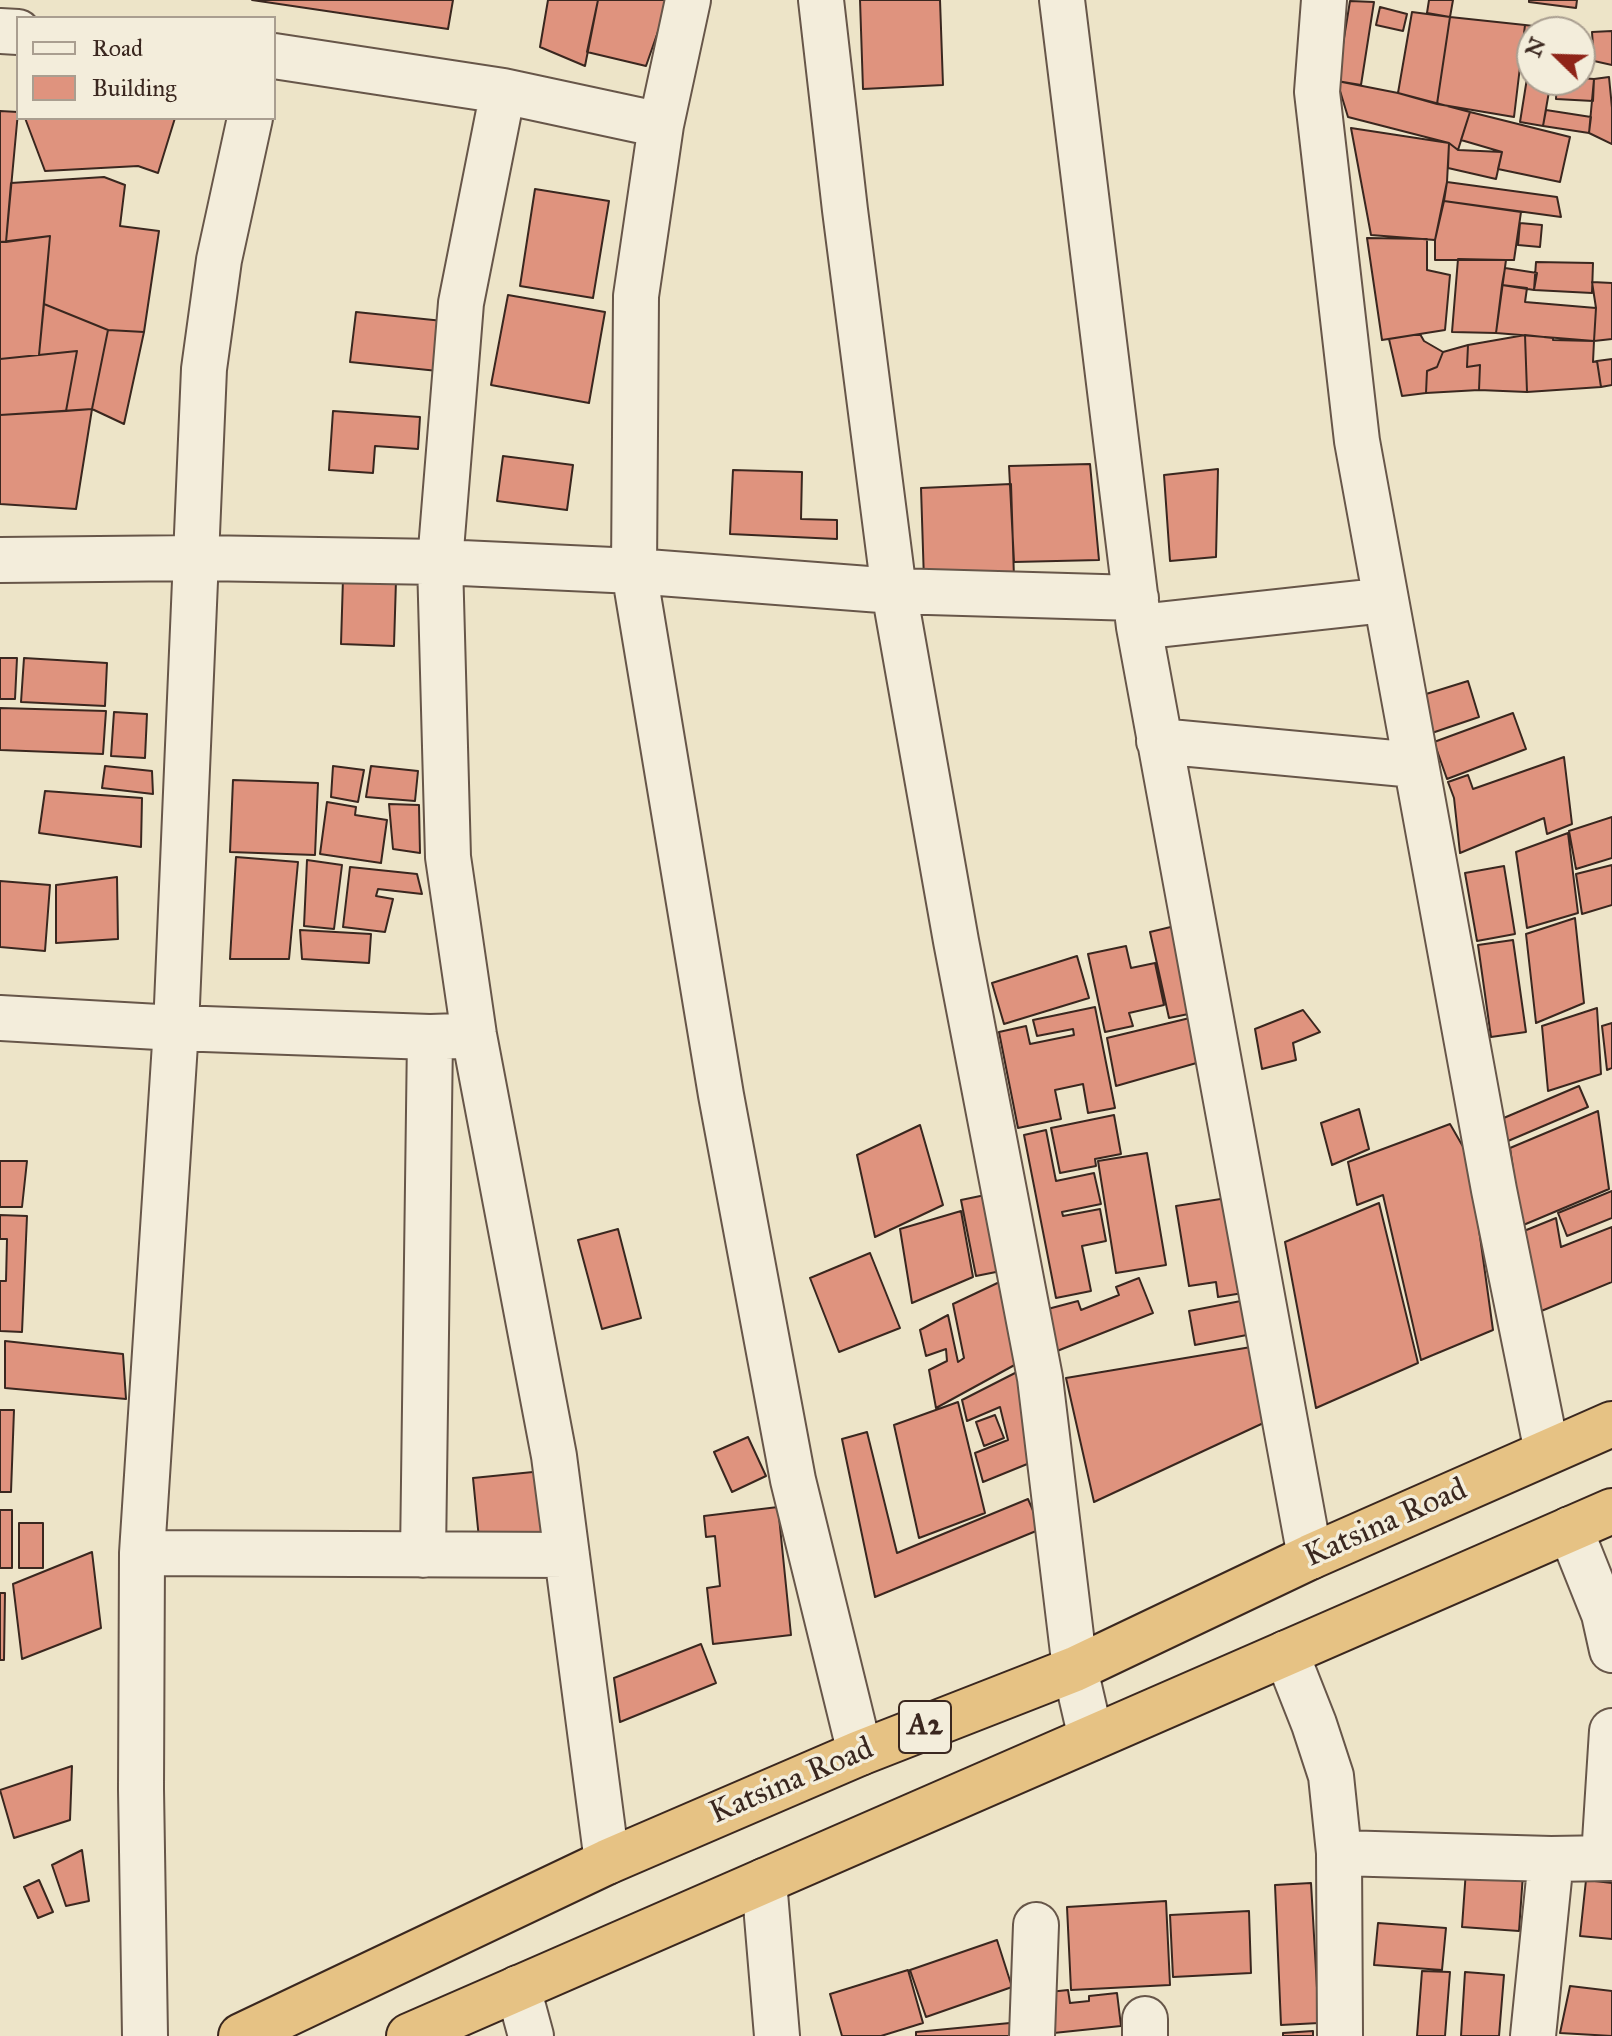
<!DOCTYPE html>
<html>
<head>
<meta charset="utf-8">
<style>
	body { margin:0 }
	#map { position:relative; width:1612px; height:2036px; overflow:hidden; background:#ede4c8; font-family:"IM FELL Great Primer",serif }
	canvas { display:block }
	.legend { position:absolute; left:16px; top:16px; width:260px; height:104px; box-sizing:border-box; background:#f3eddb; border:2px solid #a99e90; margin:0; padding:10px 14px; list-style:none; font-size:24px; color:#3a271f }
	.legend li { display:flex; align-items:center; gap:16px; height:40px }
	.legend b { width:40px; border:2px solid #a99e90 }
	.north { position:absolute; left:1516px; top:16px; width:80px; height:80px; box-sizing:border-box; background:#f3eddb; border:2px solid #a99e90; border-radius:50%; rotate:293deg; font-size:22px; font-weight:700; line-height:32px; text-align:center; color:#3a271f }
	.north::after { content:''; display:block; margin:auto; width:28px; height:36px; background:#8f2418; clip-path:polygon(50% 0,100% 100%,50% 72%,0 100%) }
</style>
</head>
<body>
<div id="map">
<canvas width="1612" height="2036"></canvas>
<ul class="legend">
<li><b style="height:10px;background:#f3eddb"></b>Road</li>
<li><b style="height:22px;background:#df937e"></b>Building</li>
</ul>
<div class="north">N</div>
</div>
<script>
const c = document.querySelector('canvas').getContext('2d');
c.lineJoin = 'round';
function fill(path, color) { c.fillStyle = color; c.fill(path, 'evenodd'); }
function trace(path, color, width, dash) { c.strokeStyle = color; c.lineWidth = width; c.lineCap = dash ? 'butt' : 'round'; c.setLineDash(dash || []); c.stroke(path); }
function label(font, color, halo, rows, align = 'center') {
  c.font = font + ' "IM FELL Great Primer",serif'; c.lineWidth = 7; c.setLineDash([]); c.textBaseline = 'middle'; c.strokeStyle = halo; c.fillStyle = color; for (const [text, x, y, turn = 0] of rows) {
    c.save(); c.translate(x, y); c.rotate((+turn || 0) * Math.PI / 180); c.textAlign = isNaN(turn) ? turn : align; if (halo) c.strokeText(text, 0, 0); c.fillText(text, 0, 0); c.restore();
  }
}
const building = new Path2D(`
	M 252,0 L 453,0 L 448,29 Z
	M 548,0 L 598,0 L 585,66 L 540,47 Z
	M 598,0 L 669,0 L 646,66 L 587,52 Z
	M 860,0 L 940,0 L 943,85 L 863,89 Z
	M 1429,0 L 1453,0 L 1450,17 L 1427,13 Z
	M 1529,0 L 1577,0 L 1576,8 L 1529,2 Z
	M 1350,1 L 1374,2 L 1361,85 L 1337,81 Z
	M 1380,7 L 1407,14 L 1403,31 L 1376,25 Z
	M 1412,12 L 1450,17 L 1437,104 L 1398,93 Z
	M 1450,17 L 1525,25 L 1514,117 L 1437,104 Z
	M 1525,25 L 1566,30 L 1532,32 L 1532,68 L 1520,67 Z
	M 1612,31 L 1612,65 L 1594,61 L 1592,32 Z
	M 1528,72 L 1532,72 L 1532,80 L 1551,80 L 1543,126 L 1520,122 Z
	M 1609,77 L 1612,108 L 1612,144 L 1589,133 L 1594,79 Z
	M 1580,78 L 1594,79 L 1593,101 L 1556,99 L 1557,80 Z
	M 1337,81 L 1398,93 L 1470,112 L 1458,150 L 1449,143 L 1348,117 Z
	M 1546,110 L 1591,117 L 1589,133 L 1543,126 Z
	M 0,111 L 18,112 L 6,242 L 0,242 Z
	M 1470,112 L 1570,137 L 1560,182 L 1498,169 L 1502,152 L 1461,140 Z
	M 25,118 L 175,118 L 158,173 L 138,166 L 45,171 Z
	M 1351,128 L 1449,143 L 1447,182 L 1435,240 L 1371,235 Z
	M 1449,143 L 1458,150 L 1502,152 L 1496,179 L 1448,168 Z
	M 104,177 L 125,185 L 120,226 L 159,231 L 144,332 L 108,330 L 44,304 L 50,236 L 6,242 L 11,183 Z
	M 1447,182 L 1557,197 L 1561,217 L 1444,201 Z
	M 535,189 L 609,201 L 593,298 L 520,286 Z
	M 1444,201 L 1521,212 L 1514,260 L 1435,260 L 1435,240 Z
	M 1520,223 L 1542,225 L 1540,247 L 1518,245 Z
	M 50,236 L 39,355 L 0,359 L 0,242 Z
	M 1367,238 L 1427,239 L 1427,270 L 1450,275 L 1445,330 L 1382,340 Z
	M 1458,259 L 1506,260 L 1496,333 L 1452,332 Z
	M 1536,262 L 1593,263 L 1592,293 L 1534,290 Z
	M 1505,268 L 1537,273 L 1534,290 L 1502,285 Z
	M 1592,282 L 1612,283 L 1612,339 L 1594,341 L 1596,308 Z
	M 1502,285 L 1527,288 L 1525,302 L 1596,308 L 1594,341 L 1496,333 Z
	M 508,295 L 605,312 L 589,403 L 491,385 Z
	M 44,304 L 108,330 L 92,409 L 66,411 L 77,351 L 39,355 Z
	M 356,312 L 443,321 L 438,371 L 350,362 Z
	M 108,330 L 144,332 L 124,424 L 92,409 Z
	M 1420,334 L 1424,341 L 1443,352 L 1437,367 L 1427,371 L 1426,393 L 1402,396 L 1389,339 Z
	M 1525,335 L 1527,392 L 1479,390 L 1480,365 L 1467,367 L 1468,345 Z
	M 1525,335 L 1553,338 L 1553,340 L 1594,341 L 1593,362 L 1597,361 L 1601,387 L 1527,392 Z
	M 1468,345 L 1467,367 L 1480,365 L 1479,390 L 1426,393 L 1427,371 L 1437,367 L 1443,352 Z
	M 77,351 L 66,411 L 0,415 L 0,359 Z
	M 1612,359 L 1612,385 L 1601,387 L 1597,361 Z
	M 92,409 L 76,509 L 0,504 L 0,415 Z
	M 333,411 L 420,417 L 418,449 L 375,446 L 373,473 L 329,470 Z
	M 503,456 L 573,465 L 567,510 L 497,501 Z
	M 1090,464 L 1099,560 L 1014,562 L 1009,466 Z
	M 1218,469 L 1216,557 L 1170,561 L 1164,475 Z
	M 733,470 L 802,472 L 801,519 L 837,520 L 837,539 L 730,534 Z
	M 1011,484 L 1014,578 L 924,581 L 921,488 Z
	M 343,578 L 396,580 L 394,646 L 341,644 Z
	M 0,658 L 17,658 L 15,699 L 0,699 Z
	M 24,658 L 107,663 L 105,706 L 21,702 Z
	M 1468,681 L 1479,717 L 1423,736 L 1410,699 Z
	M 0,708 L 106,711 L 103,754 L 0,750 Z
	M 114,712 L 147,714 L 145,758 L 111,756 Z
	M 1513,713 L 1526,749 L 1447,779 L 1434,742 Z
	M 1564,757 L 1572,824 L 1547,834 L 1544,818 L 1460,853 L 1454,798 L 1448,782 L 1468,775 L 1473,789 Z
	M 105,766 L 152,771 L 153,794 L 102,788 Z
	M 333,766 L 364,770 L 358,802 L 331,797 Z
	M 371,766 L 418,771 L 415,801 L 366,797 Z
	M 233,780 L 318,783 L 315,855 L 230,852 Z
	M 45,791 L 142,798 L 141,847 L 39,833 Z
	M 327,802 L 356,807 L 355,815 L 387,820 L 381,863 L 320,854 Z
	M 389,804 L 419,805 L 420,853 L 393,849 Z
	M 1612,817 L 1612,858 L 1576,869 L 1569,831 Z
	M 1568,833 L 1578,913 L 1527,928 L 1516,852 Z
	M 236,857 L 298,862 L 289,959 L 230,959 Z
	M 307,860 L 342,865 L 334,929 L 304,926 Z
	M 1612,865 L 1612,905 L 1582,914 L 1576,874 Z
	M 1504,866 L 1515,934 L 1477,941 L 1465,873 Z
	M 350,867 L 417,874 L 422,894 L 378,889 L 376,896 L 393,899 L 385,932 L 343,927 Z
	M 117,877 L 118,939 L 56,943 L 56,885 Z
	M 0,881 L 50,885 L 45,951 L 0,947 Z
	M 1575,918 L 1584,1003 L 1536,1023 L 1526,934 Z
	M 1179,925 L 1198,1012 L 1169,1018 L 1150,932 Z
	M 300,930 L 371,934 L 369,963 L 302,959 Z
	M 1513,940 L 1526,1032 L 1491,1037 L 1478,945 Z
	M 1126,946 L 1131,968 L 1155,963 L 1164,1005 L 1129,1013 L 1133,1026 L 1105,1032 L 1088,954 Z
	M 1077,956 L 1089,998 L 1004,1024 L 992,983 Z
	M 1095,1007 L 1115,1108 L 1088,1113 L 1083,1084 L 1055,1090 L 1061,1119 L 1018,1128 L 999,1032 L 1026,1026 L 1030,1044 L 1074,1035 L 1073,1029 L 1037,1036 L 1033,1020 Z
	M 1597,1008 L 1601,1074 L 1548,1091 L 1542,1026 Z
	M 1303,1010 L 1320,1032 L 1293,1043 L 1296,1060 L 1262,1069 L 1255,1029 Z
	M 1202,1015 L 1207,1060 L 1116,1086 L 1107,1038 Z
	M 1612,1023 L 1612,1068 L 1607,1070 L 1602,1026 Z
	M 1579,1086 L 1588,1107 L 1508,1141 L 1499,1120 Z
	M 1359,1109 L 1369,1149 L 1332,1165 L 1321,1123 Z
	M 1598,1111 L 1609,1189 L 1521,1226 L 1510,1148 Z
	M 1114,1115 L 1121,1154 L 1095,1159 L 1096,1166 L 1060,1173 L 1051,1128 Z
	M 1450,1124 L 1469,1157 L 1493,1330 L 1421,1360 L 1383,1195 L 1357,1205 L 1348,1162 Z
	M 920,1125 L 943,1205 L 875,1237 L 857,1155 Z
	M 1046,1130 L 1056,1181 L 1094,1173 L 1101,1204 L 1062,1212 L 1063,1216 L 1100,1209 L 1106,1241 L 1082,1246 L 1091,1291 L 1056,1298 L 1024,1135 Z
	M 1147,1153 L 1166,1265 L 1116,1273 L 1098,1161 Z
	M 0,1161 L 27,1161 L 22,1207 L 0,1207 Z
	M 1612,1191 L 1612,1218 L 1567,1236 L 1558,1213 Z
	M 990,1194 L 1006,1270 L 976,1276 L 961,1200 Z
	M 1227,1198 L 1243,1293 L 1218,1297 L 1216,1282 L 1189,1286 L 1176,1206 Z
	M 1379,1203 L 1418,1363 L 1316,1408 L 1285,1242 Z
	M 961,1211 L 973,1277 L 912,1303 L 900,1229 Z
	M 0,1215 L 27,1216 L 22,1332 L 0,1331 L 0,1281 L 6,1281 L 7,1239 L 0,1239 Z
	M 1556,1218 L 1561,1247 L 1612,1227 L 1612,1282 L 1534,1314 L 1519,1233 Z
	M 618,1229 L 641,1318 L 602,1329 L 578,1240 Z
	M 870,1253 L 900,1328 L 839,1352 L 810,1278 Z
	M 1008,1278 L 1020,1362 L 936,1408 L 929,1370 L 947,1361 L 946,1349 L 926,1356 L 920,1330 L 948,1315 L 958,1362 L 964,1358 L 953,1304 Z
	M 1139,1278 L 1153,1313 L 1052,1353 L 1044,1310 L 1078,1301 L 1081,1310 L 1119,1295 L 1116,1287 Z
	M 1246,1300 L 1252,1334 L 1195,1345 L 1189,1311 Z
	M 5,1341 L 123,1354 L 126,1399 L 5,1388 Z
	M 1257,1346 L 1272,1419 L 1094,1502 L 1066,1378 Z
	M 1017,1372 L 1042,1458 L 983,1482 L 975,1453 L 1008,1440 L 1000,1407 L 967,1421 L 962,1400 Z
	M 958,1402 L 985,1513 L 919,1538 L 894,1425 Z
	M 0,1410 L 14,1410 L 11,1492 L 0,1492 Z
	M 995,1415 L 1004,1438 L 984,1446 L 976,1422 Z
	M 867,1432 L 897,1553 L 1028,1499 L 1041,1529 L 875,1597 L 842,1439 Z
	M 748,1437 L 766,1476 L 732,1492 L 714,1452 Z
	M 543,1471 L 548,1532 L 479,1539 L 473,1478 Z
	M 778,1507 L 791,1635 L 713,1644 L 707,1588 L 720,1586 L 715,1536 L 706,1537 L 704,1516 Z
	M 0,1510 L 12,1510 L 12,1568 L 0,1568 Z
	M 19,1523 L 43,1523 L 43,1568 L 19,1568 Z
	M 92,1552 L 101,1628 L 22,1659 L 13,1584 Z
	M 0,1593 L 5,1593 L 4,1660 L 0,1660 Z
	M 701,1644 L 716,1683 L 620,1722 L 614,1678 Z
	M 72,1766 L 70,1820 L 14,1838 L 0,1790 Z
	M 82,1850 L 89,1901 L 66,1906 L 52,1865 Z
	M 1466,1870 L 1523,1874 L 1519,1931 L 1462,1927 Z
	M 39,1880 L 53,1912 L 38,1918 L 24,1887 Z
	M 1586,1880 L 1612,1883 L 1612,1939 L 1580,1936 Z
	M 1311,1883 L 1319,2023 L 1281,2025 L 1275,1885 Z
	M 1166,1901 L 1170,1985 L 1071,1990 L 1067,1907 Z
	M 1249,1911 L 1251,1973 L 1173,1977 L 1170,1915 Z
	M 1378,1923 L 1446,1928 L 1442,1970 L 1374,1965 Z
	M 997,1940 L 1012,1987 L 926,2017 L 910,1970 Z
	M 908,1970 L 923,2023 L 881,2036 L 842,2036 L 830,1994 Z
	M 1422,1971 L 1450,1972 L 1445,2036 L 1417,2036 Z
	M 1465,1972 L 1504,1975 L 1499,2036 L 1461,2036 Z
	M 1570,1986 L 1612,1991 L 1612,2036 L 1560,2033 Z
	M 1068,1990 L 1070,2003 L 1089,2001 L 1089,1996 L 1117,1993 L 1121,2026 L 1044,2034 L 1040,1993 Z
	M 1010,2023 L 1011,2036 L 916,2036 L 916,2032 Z
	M 1313,2031 L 1313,2036 L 1283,2036 L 1283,2033 Z`);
const street = new Path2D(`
	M 688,0 L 661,125 L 636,296 L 634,571 L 721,1095 L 793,1480 L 860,1753
	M 821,0 L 845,210 L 894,591 L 956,941 L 1040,1378 L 1075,1669 L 1091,1738
	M 1062,0 L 1139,627 L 1310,1557
	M 1324,0 L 1317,92 L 1357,441 L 1494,1190 L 1547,1452
	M 0,31 L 18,32
	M 274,56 L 503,91 L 661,125
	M 503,91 L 461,303 L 440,562 L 448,857 L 474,1035 L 554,1456 L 607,1862
	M 0,560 L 198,558 L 440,562 L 634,571 L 894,591 L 1136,598
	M 1139,627 L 1386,600
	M 1159,741 L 1415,765
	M 0,1018 L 176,1028 L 430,1037 L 460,1036
	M 1570,1529 L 1604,1614 L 1612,1650
	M 142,1553 L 567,1555
	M 423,1555 L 430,1037
	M 1286,1653 L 1314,1724 L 1331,1776 L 1339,1853 L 1340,2036
	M 1339,1853 L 1551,1859 L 1612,1858
	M 1604,1857 L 1612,1731
	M 764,1881 L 777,2036
	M 518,1988 L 531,2036
	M 145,2036 L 141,1789 L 142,1553 L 176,1028 L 204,369 L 219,260 L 250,118
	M 1032,2036 L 1036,1925
	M 1145,2036 L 1145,2019
	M 1533,2036 L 1551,1859`);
const highway = new Path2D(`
	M 241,2036 L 607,1862 L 860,1753 L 1075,1669 L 1310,1557 L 1612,1424
	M 409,2036 L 1612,1511`);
const shields = [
	[925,1727,52]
];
const shieldNames = [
	["A2",925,1727]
];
const streetNames = [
	["Katsina Road",1386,1524,-24],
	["Katsina Road",792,1782,-23]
];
fill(building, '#df937e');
trace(building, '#3a271f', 2);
trace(street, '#675649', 48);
trace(highway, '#3a271f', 48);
trace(street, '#f3eddb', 44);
trace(highway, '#e6c284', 44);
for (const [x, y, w] of shields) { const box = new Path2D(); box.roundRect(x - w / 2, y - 26, w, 52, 6); c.fillStyle = '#f3eddb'; c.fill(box); trace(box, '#3a271f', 2); }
label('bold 30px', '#3a271f', null, shieldNames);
label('32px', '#3a271f', '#f3eddb', streetNames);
</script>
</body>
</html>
